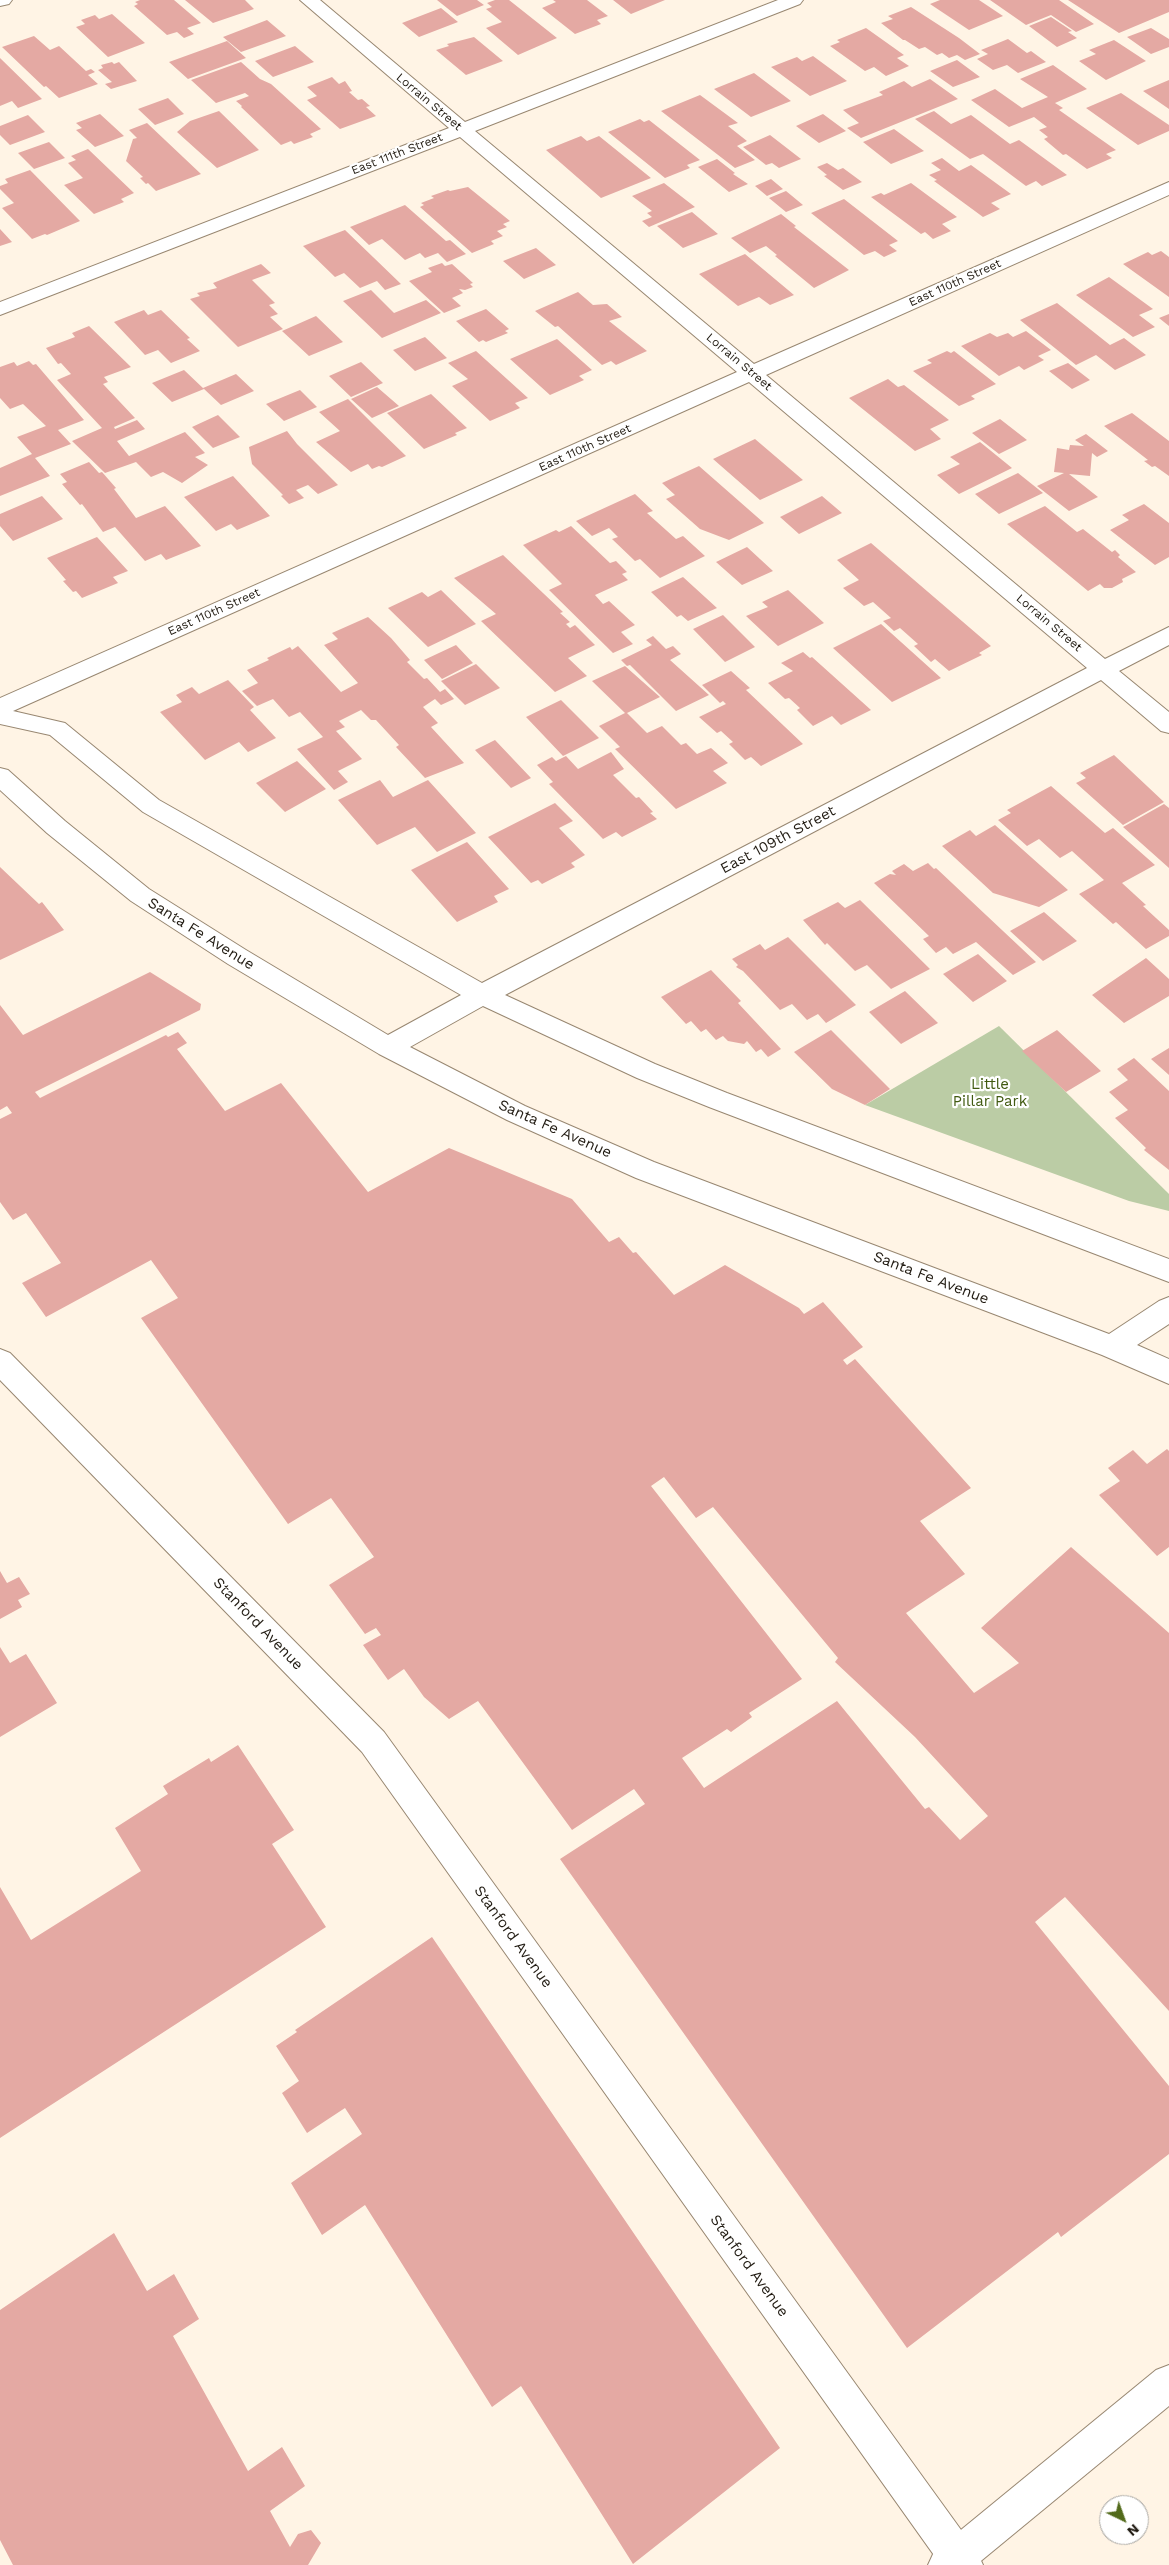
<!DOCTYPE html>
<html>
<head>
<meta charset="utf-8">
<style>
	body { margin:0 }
	#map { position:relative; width:1169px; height:2565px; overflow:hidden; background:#fff4e5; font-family:"Work Sans",sans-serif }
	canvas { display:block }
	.north { position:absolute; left:1099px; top:2495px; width:50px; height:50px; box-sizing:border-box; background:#fff; border:1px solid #a6a4a0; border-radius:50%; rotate:138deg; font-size:14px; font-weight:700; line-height:20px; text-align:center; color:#211b12 }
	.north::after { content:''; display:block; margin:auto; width:18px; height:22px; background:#526a1b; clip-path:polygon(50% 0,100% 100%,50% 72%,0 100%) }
</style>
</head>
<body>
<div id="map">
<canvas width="1169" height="2565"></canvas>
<div class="north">N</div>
</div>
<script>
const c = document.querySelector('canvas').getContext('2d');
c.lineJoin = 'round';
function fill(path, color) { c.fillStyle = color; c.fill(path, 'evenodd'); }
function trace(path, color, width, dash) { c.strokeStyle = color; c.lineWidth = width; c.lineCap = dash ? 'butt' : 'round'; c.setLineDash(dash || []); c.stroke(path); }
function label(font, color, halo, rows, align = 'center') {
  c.font = font + ' "Work Sans",sans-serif'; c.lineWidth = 4.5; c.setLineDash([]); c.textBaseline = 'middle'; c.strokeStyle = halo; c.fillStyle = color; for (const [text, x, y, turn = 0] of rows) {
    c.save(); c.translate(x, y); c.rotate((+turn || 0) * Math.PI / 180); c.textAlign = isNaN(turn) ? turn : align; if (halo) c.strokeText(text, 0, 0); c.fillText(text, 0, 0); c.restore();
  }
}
const green = new Path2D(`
	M 999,1026 L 1169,1194 L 1169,1211 L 1129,1201 L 865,1105 Z`);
const building = new Path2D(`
	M 140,0 L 174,0 L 201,23 L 187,28 L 194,34 L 184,38 L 177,32 L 167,35 L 134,6 L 138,4 L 135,2 Z
	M 185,0 L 245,0 L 254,9 L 213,23 Z
	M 437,0 L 477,0 L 484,5 L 457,16 Z
	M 495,0 L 509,0 L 557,38 L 518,55 L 486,28 L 502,22 L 486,9 L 492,7 L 487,3 Z
	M 553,0 L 587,0 L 608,16 L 597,20 L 601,24 L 575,34 L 542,8 L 556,2 Z
	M 613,0 L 665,0 L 631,14 Z
	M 940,0 L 979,0 L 1003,16 L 969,30 L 930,4 Z
	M 990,0 L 1059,0 L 1094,24 L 1076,32 L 1051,15 L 1026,25 Z
	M 1068,0 L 1169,0 L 1169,12 L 1119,33 Z
	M 911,7 L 959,38 L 980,54 L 965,60 L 957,55 L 949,58 L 942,53 L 937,55 L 925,47 L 919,49 L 905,40 L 903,40 L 881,23 L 893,19 L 888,16 Z
	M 441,8 L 458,22 L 419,37 L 402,23 Z
	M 112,14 L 145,43 L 108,57 L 76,27 L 85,24 L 81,20 L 95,15 L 99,19 Z
	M 1051,17 L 1072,31 L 1068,32 L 1077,38 L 1057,47 L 1029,26 Z
	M 267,20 L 286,36 L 241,52 L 223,37 Z
	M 866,28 L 904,55 L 897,58 L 909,66 L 886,76 L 874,67 L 865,71 L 830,46 L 840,42 L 837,40 Z
	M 1151,28 L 1169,39 L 1169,47 L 1151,54 L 1127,37 Z
	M 34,36 L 50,50 L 59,46 L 86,71 L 91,69 L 95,72 L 88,75 L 98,84 L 59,98 L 46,86 L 44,87 L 2,47 Z
	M 474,37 L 503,61 L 466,75 L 436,50 L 449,46 L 447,44 Z
	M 1008,39 L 1027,53 L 1031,51 L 1046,62 L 1018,73 L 1007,65 L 993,70 L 977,59 L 988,54 L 981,50 Z
	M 1114,40 L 1146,61 L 1106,80 L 1079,61 L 1096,54 L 1089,50 Z
	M 227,41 L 246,58 L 188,79 L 169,62 Z
	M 295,46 L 314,62 L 273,77 L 255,61 Z
	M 813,56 L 847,81 L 810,96 L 771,67 L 797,57 L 802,61 Z
	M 0,58 L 42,99 L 18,108 L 12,101 L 0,106 Z
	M 957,60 L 980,77 L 953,87 L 930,71 Z
	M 112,62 L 114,64 L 119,62 L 137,81 L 111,89 L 105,84 L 112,82 L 98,70 L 103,68 L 101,65 Z
	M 241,62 L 260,79 L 271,84 L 321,129 L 310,134 L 313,137 L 294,144 L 291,141 L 281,145 L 241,107 L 242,106 L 236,101 L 249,96 L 245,93 L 216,103 L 191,80 Z
	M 1053,65 L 1087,89 L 1055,103 L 1063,108 L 1059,110 L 1116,150 L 1106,154 L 1112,158 L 1087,169 L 1066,154 L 1063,155 L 1044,139 L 1048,137 L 1039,130 L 1047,127 L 1034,117 L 1009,127 L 971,100 L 995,89 L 1022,108 L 1048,97 L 1020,79 Z
	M 754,73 L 791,101 L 751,117 L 714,89 Z
	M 332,77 L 339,84 L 345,81 L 352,91 L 349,92 L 358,100 L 362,99 L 370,106 L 366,107 L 376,116 L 340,129 L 307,100 L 317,96 L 307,87 Z
	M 930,79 L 958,99 L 861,138 L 847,128 L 859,123 L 843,110 L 883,95 L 879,92 L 904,81 L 912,87 Z
	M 1169,80 L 1169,109 L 1143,91 Z
	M 1121,93 L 1169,125 L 1169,131 L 1138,145 L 1086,108 Z
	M 700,95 L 738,123 L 728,126 L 747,141 L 737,146 L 755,160 L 735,168 L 661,111 Z
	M 168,98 L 184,114 L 155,125 L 138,109 Z
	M 219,111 L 259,150 L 217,168 L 177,132 L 190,121 Z
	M 934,111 L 951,124 L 971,115 L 1010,144 L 1019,140 L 1067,175 L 1042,186 L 1036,181 L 1026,186 L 983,154 L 970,159 L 915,119 Z
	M 100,114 L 124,136 L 95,147 L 76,130 L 82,128 L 76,123 Z
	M 823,114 L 846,131 L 819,143 L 796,126 Z
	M 28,115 L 45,132 L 10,145 L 0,135 L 0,126 Z
	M 640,119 L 644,122 L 649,120 L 700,160 L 687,165 L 690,168 L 665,178 L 608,132 Z
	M 147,123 L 201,174 L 156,191 L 148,183 L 146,184 L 140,178 L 143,177 L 126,161 L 133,139 L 137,138 L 129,130 Z
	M 894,129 L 924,151 L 891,164 L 863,142 Z
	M 770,135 L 801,159 L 779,168 L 772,163 L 766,165 L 743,147 Z
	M 581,136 L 587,141 L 599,136 L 651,178 L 601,198 L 546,150 Z
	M 49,142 L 65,158 L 34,169 L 18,153 Z
	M 88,149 L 134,193 L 121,199 L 124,202 L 94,214 L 64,185 L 83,178 L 68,163 L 76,160 L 71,156 Z
	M 942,158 L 959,171 L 971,165 L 1011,194 L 991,203 L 1000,209 L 983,217 L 934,181 L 937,180 L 929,175 L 941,170 L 931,163 Z
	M 717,159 L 735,173 L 733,174 L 748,184 L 729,192 L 698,167 Z
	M 827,163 L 838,170 L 843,168 L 862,182 L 843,190 L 824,176 L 827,175 L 817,167 Z
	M 30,170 L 80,221 L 47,235 L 45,234 L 32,239 L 2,208 L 14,203 L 0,189 L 0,186 L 8,183 L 5,179 Z
	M 771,179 L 783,189 L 767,196 L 755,186 Z
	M 664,183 L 695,207 L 649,227 L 642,221 L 652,217 L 647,213 L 652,211 L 632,196 Z
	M 911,183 L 957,217 L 942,224 L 951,231 L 933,239 L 925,232 L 921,234 L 871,197 L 881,193 L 884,195 Z
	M 468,187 L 510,221 L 503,224 L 507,227 L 497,231 L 503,236 L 491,241 L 494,244 L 472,253 L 420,207 L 424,205 L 421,203 L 434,198 L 431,196 L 448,190 L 450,191 Z
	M 786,191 L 803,205 L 786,212 L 769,198 Z
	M 844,199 L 898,241 L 889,245 L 897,251 L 884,257 L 875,251 L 864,255 L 811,213 Z
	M 405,205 L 446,241 L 450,240 L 466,254 L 447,262 L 438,253 L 425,258 L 420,253 L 405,260 L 382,239 L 369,245 L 350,227 Z
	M 692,212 L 718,234 L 683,248 L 657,226 Z
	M 781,214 L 796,226 L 794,227 L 849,270 L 814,288 L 775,256 L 777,255 L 766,246 L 750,253 L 731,238 Z
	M 0,229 L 12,242 L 0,246 Z
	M 345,230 L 401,284 L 385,290 L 377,281 L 360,288 L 344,273 L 335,277 L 303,246 Z
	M 536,248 L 556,265 L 524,279 L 503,261 Z
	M 1161,251 L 1169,257 L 1169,297 L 1123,264 L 1148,252 L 1152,255 Z
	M 745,254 L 794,295 L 770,305 L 759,297 L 738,306 L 699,274 Z
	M 442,263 L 445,266 L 452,264 L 473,283 L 470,284 L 473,287 L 465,290 L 459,289 L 463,293 L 452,298 L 461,306 L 444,313 L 409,281 L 432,272 L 428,268 Z
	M 261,264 L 271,273 L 252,280 L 275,303 L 269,305 L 278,314 L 270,317 L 283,329 L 238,347 L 190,299 L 200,296 L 197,293 L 217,288 L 213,283 Z
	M 1109,277 L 1153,309 L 1139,315 L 1155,327 L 1133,337 L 1076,295 Z
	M 371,290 L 394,313 L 426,300 L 441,313 L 382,338 L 343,301 Z
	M 578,292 L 593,305 L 607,304 L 622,317 L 609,321 L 647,351 L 616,365 L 611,361 L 602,365 L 558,326 L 555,327 L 535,311 Z
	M 1057,303 L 1110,345 L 1124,338 L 1146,355 L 1115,370 L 1096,355 L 1076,365 L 1020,320 Z
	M 486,309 L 509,329 L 505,331 L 508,333 L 486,342 L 483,340 L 479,342 L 456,321 Z
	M 144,310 L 148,315 L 161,310 L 190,338 L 187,339 L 200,351 L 171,363 L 158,350 L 145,355 L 114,322 Z
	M 1169,314 L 1169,326 L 1159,318 Z
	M 316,316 L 343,342 L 309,356 L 282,331 Z
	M 89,326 L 131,367 L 104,377 L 108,382 L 103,384 L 135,418 L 114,427 L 115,429 L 137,420 L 145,429 L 117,441 L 129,456 L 185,432 L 205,453 L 195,457 L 208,465 L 182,483 L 163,472 L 151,477 L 136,462 L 105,473 L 72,441 L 102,428 L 57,380 L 71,374 L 61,363 L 58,364 L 46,348 L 75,337 L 72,333 Z
	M 1026,331 L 1051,350 L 1038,356 L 1044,360 L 1024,370 L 1019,366 L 999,376 L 961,346 L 990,333 L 997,337 L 1008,333 L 1013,337 Z
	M 425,337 L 447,358 L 415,371 L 393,350 Z
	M 557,339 L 592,370 L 579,376 L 584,380 L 550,395 L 510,359 Z
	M 476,351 L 528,398 L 515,403 L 520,408 L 490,421 L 452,386 L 468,379 L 448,363 Z
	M 947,351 L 951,353 L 954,351 L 996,384 L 971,396 L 975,399 L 959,406 L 913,371 L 932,363 L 927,360 Z
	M 29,361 L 33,365 L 36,364 L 84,420 L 58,430 L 71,444 L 35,458 L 50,476 L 0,496 L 0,468 L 32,454 L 17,437 L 46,426 L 23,404 L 10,409 L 0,398 L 0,367 L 14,362 L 17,366 Z
	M 361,362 L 383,383 L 351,397 L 329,376 Z
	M 1068,363 L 1090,380 L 1072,389 L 1049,371 Z
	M 184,370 L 204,389 L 172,402 L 152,383 Z
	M 236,374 L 254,391 L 221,405 L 203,388 Z
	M 888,379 L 898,387 L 904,385 L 949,420 L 930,429 L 941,439 L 915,451 L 849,398 Z
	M 377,387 L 399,406 L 372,418 L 351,399 Z
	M 300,390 L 317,407 L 284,421 L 266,404 Z
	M 431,394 L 467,428 L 455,433 L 457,435 L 424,449 L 387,413 Z
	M 348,399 L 373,424 L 406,456 L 382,467 L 379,466 L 372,469 L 368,464 L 351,472 L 316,442 L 340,431 L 319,412 Z
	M 1132,413 L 1169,441 L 1169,476 L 1155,466 L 1152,467 L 1144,461 L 1148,460 L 1104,426 Z
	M 218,415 L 240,437 L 213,448 L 192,427 Z
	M 1000,419 L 1027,440 L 999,454 L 972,433 Z
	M 287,431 L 297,444 L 338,485 L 318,494 L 308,485 L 296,490 L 304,498 L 289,504 L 281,496 L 283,495 L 252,464 L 249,447 Z
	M 1086,434 L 1108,451 L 1097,457 L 1092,453 L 1090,476 L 1069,474 L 1098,497 L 1069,511 L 1037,486 L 1064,473 L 1054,472 L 1057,448 L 1069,450 L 1070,445 L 1084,446 L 1075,440 Z
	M 755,439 L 803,480 L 760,500 L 713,459 Z
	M 980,442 L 1012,468 L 959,494 L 937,475 L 960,464 L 950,457 Z
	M 89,462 L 99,473 L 102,472 L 116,488 L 114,489 L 136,518 L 165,506 L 201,546 L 166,560 L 161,554 L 145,561 L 115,527 L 103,532 L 82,504 L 80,505 L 62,484 L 67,482 L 60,474 Z
	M 699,466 L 764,523 L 729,540 L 700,529 L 666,499 L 675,495 L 662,483 Z
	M 1018,473 L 1043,493 L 999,514 L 975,494 Z
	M 233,476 L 270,516 L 237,530 L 231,524 L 216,531 L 184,497 Z
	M 635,494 L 653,511 L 647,513 L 676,539 L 683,536 L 705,556 L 660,578 L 640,559 L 635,561 L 612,539 L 618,537 L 609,528 L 592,536 L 576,521 Z
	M 42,496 L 63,519 L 13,541 L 0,526 L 0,514 Z
	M 822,496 L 842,513 L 799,534 L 780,517 Z
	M 1144,504 L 1169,523 L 1169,557 L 1155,565 L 1110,530 L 1129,520 L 1122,515 Z
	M 1045,506 L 1077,532 L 1083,529 L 1112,552 L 1115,550 L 1120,555 L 1118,557 L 1136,572 L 1122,579 L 1123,582 L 1112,588 L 1104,588 L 1100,584 L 1088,591 L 1007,524 Z
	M 571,526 L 610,563 L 616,561 L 627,572 L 622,574 L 628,580 L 595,595 L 603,604 L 609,601 L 635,625 L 621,632 L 633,644 L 613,653 L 549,590 L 562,584 L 523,545 L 556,530 L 559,532 Z
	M 97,537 L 128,571 L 113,577 L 118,583 L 82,598 L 76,591 L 73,592 L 63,581 L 66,580 L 47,558 Z
	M 871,543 L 991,646 L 979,653 L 982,655 L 949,671 L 935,659 L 931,662 L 914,646 L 918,644 L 900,628 L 894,631 L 883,621 L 891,618 L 873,602 L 864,606 L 843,588 L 859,580 L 837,560 Z
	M 747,547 L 773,571 L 742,585 L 716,562 Z
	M 503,555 L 563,612 L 560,613 L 570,622 L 566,624 L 570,628 L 575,625 L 595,645 L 568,658 L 587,676 L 555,692 L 481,621 L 496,614 L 454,578 Z
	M 683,577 L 717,608 L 688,621 L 681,615 L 677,617 L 651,592 Z
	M 441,590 L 476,624 L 428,647 L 388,608 L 422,592 L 428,597 Z
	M 788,590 L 824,623 L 778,646 L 746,616 L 768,607 L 762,602 Z
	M 723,615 L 755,647 L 725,662 L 693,629 Z
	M 368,617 L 391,638 L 410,660 L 407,662 L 424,679 L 427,678 L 440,692 L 445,689 L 454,699 L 441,705 L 435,699 L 423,707 L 438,723 L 431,727 L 464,763 L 425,778 L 396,747 L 399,745 L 376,720 L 371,720 L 361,710 L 339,721 L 345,727 L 336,731 L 362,759 L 338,771 L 348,782 L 334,790 L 297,749 L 323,737 L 300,712 L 289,717 L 273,699 L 257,706 L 242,691 L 258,683 L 247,670 L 269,660 L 267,658 L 290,647 L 292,650 L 298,646 L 341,692 L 358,683 L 324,645 L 338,639 L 332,633 Z
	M 881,624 L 941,678 L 892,702 L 833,648 Z
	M 653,636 L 666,649 L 673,646 L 681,654 L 670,660 L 709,695 L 676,711 L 630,665 L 627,666 L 621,660 L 652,645 L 646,640 Z
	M 456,645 L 473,663 L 442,679 L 424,660 Z
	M 803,652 L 810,658 L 812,657 L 871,710 L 841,725 L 832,716 L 813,726 L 797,710 L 800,708 L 789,698 L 785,699 L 768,683 L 793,671 L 781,663 Z
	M 476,664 L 500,688 L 465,705 L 441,681 Z
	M 625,666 L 660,697 L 627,713 L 647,733 L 662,726 L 681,745 L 686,743 L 697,754 L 711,748 L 728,763 L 713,771 L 727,783 L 676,809 L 615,749 L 620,747 L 599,726 L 625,713 L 592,681 Z
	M 731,671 L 750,688 L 746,690 L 803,744 L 761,766 L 751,757 L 745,760 L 729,744 L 733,742 L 721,731 L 717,733 L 699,717 L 726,704 L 723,701 L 720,703 L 702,685 Z
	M 228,680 L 254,707 L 250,710 L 276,738 L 248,752 L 239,742 L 205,760 L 160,712 L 182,702 L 176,695 L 192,687 L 199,694 Z
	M 561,700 L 599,738 L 563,756 L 526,717 Z
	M 495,740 L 531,778 L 511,788 L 475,750 Z
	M 611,752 L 624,769 L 613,775 L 636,798 L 639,797 L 653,812 L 650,813 L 657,819 L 622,837 L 616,832 L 603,839 L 549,784 L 553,782 L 537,765 L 552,757 L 556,761 L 566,756 L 578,769 Z
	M 1114,755 L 1164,802 L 1123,825 L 1076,783 L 1086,778 L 1080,773 Z
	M 297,761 L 326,789 L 285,812 L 256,783 Z
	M 380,780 L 393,797 L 428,780 L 476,833 L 437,852 L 415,827 L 377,845 L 338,800 Z
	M 1051,786 L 1105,833 L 1113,828 L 1155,865 L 1122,883 L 1146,905 L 1143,906 L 1169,930 L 1169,936 L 1146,949 L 1116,922 L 1113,924 L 1079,894 L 1104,880 L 1072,851 L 1060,858 L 1039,839 L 1027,846 L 998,820 L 1011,813 L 1007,810 Z
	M 555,803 L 573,821 L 559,828 L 585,855 L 571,863 L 575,867 L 542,884 L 538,880 L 531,883 L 488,837 Z
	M 1164,804 L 1169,808 L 1169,868 L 1123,827 Z
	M 995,825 L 1068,890 L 1039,907 L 993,893 L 942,846 L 970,830 L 976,836 Z
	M 467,842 L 509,889 L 494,896 L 498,902 L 457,922 L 411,870 Z
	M 928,863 L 934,869 L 936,868 L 1036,962 L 1013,975 L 976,942 L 953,954 L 946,947 L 936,953 L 923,939 L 929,936 L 874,883 L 890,874 L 896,875 L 892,871 L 904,864 L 913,871 Z
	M 0,867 L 39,904 L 42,902 L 64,930 L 0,960 Z
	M 860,900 L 930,969 L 891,989 L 867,965 L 855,971 L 827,943 L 825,945 L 803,920 L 838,902 L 845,908 Z
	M 1044,912 L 1077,941 L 1043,961 L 1010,931 Z
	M 788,937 L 856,1005 L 826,1023 L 818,1014 L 807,1020 L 792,1004 L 780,1010 L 743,971 L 736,967 L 738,965 L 732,959 L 760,944 L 765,950 Z
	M 978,954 L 1007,981 L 973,1002 L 943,974 Z
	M 1146,958 L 1169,979 L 1169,996 L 1124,1023 L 1092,995 Z
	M 711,970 L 741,1001 L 738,1003 L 781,1049 L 768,1057 L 761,1049 L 756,1052 L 747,1041 L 744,1044 L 728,1041 L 723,1036 L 716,1040 L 706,1029 L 701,1032 L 691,1021 L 686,1024 L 661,997 Z
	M 150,972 L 201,1004 L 200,1010 L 35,1092 L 40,1098 L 166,1035 L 168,1037 L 178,1032 L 187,1043 L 177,1049 L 225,1111 L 281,1083 L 368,1192 L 449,1148 L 572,1199 L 609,1242 L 619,1237 L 633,1253 L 636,1252 L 674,1295 L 725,1265 L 799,1308 L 804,1314 L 823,1302 L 863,1347 L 843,1360 L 847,1365 L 855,1359 L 971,1488 L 920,1521 L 965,1574 L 906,1613 L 974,1693 L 1019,1663 L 981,1628 L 1071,1547 L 1169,1633 L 1169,2011 L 1065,1897 L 1035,1922 L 1169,2086 L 1169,2154 L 1061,2237 L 1058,2232 L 907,2348 L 560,1859 L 645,1804 L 634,1789 L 572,1830 L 478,1701 L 449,1719 L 424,1697 L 404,1669 L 388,1680 L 363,1645 L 381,1635 L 376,1628 L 365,1634 L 329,1585 L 374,1557 L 331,1498 L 288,1524 L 141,1318 L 178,1298 L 151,1260 L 46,1317 L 22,1283 L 61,1263 L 26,1213 L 13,1220 L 0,1202 L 0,1119 L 12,1113 L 7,1106 L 0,1110 L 0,1005 L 23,1035 ZM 664,1477 L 696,1518 L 713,1507 L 838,1658 L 835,1662 L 915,1737 L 988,1816 L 960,1840 L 929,1807 L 925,1809 L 837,1701 L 704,1788 L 682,1758 L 727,1729 L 731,1732 L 752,1717 L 749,1713 L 802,1679 L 651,1486 Z
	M 905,991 L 938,1023 L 901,1044 L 869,1012 Z
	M 831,1030 L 890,1089 L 865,1105 L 832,1089 L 794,1052 Z
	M 1057,1030 L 1101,1071 L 1066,1092 L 1022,1051 Z
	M 1169,1048 L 1169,1075 L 1151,1059 Z
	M 1134,1058 L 1169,1091 L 1169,1170 L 1144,1150 L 1146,1148 L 1115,1118 L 1128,1110 L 1109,1092 L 1128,1080 L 1117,1069 Z
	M 1167,1449 L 1169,1451 L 1169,1547 L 1157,1556 L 1099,1495 L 1120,1481 L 1108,1468 L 1133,1450 L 1147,1464 Z
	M 0,1571 L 7,1583 L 19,1577 L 30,1594 L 18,1600 L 22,1607 L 0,1619 Z
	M 0,1647 L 10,1663 L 26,1654 L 57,1703 L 0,1737 Z
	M 238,1745 L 294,1830 L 272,1844 L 326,1927 L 0,2138 L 0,1887 L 31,1940 L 141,1871 L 115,1828 L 168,1794 L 163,1786 L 209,1758 L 211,1762 Z
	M 432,1937 L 780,2448 L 633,2564 L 521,2386 L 492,2407 L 365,2205 L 322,2235 L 291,2183 L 362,2134 L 345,2108 L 307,2133 L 282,2093 L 299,2081 L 276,2046 L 297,2032 L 295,2030 Z
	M 114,2233 L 147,2291 L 174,2274 L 199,2319 L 173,2336 L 248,2471 L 282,2447 L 305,2486 L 270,2511 L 290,2547 L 298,2534 L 311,2530 L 321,2543 L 308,2565 L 13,2565 L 0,2540 L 0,2310 Z`);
const minor = new Path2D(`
	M 0,0 L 12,0 L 9,4 L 0,6 Z
	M 300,0 L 320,0 L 465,122 L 778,0 L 803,0 L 800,4 L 475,131 L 754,364 L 1169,182 L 1169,195 L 766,375 L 1105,659 L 1169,627 L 1169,645 L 1119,671 L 1169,712 L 1169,733 L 1161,731 L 1101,680 L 505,995 L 655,1064 L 727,1093 L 1169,1259 L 1169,1282 L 709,1107 L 637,1078 L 483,1006 L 410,1047 L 525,1106 L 654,1162 L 1109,1334 L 1159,1301 L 1169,1297 L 1169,1324 L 1137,1345 L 1169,1359 L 1169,1384 L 1102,1355 L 636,1178 L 507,1120 L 379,1054 L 228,964 L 131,901 L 47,833 L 0,790 L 0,768 L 8,770 L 65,821 L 149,889 L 246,950 L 388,1035 L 461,995 L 143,812 L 50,735 L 0,724 L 0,698 L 737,372 L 460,137 L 0,315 L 0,302 L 449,128 ZM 749,382 L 1087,668 L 482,983 L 159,800 L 65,723 L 13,711 Z
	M 0,1349 L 10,1353 L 384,1732 L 977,2552 L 983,2565 L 941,2565 L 362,1752 L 0,1380 Z`);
const major = new Path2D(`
	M 1169,2365 L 1169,2406 L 976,2565 L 928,2565 L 934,2552 L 1156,2370 Z`);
const farStreetnames = [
	["Lorrain Street",429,102,40],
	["East 111th Street",397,154,-21],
	["East 110th Street",955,283,-24],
	["Lorrain Street",739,362,40],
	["East 110th Street",585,448,-24],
	["East 110th Street",214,612,-24],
	["Lorrain Street",1049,623,40]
];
const streetNames = [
	["East 109th Street",778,840,-28],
	["Santa Fe Avenue",201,934,32],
	["Santa Fe Avenue",555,1129,24],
	["Santa Fe Avenue",931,1278,21],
	["Stanford Avenue",258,1624,46],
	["Stanford Avenue",513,1937,54],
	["Stanford Avenue",749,2266,54]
];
const parkNames = [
	["Little",990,1085],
	["Pillar Park",990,1102]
];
fill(green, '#bbcca5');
fill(building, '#e4a9a3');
trace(minor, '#988771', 2);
trace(major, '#988771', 2);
fill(minor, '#fff');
fill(major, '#fff');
label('12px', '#211b12', '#fff', farStreetnames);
label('15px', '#211b12', '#fff', streetNames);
label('15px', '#415a11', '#fff', parkNames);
</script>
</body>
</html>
